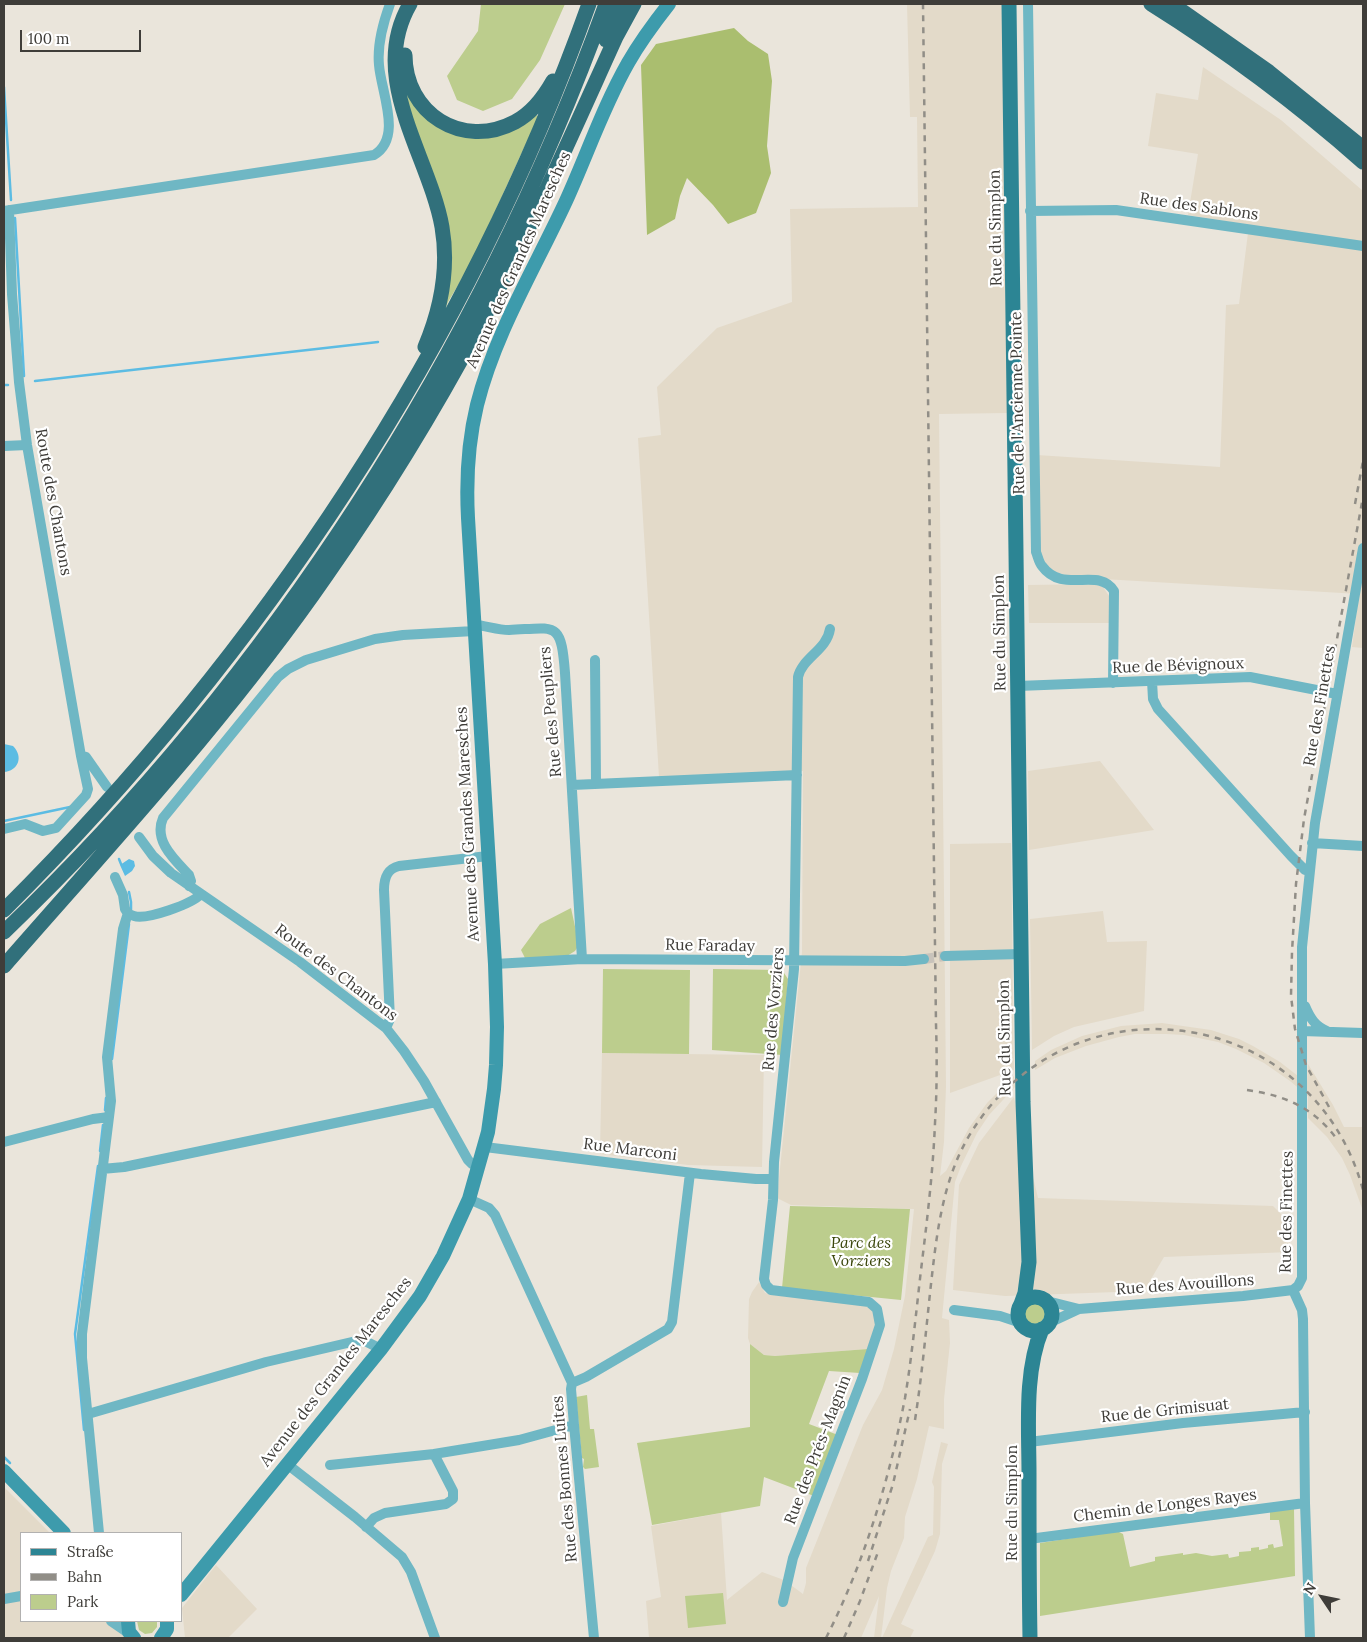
<!DOCTYPE html>
<html>
<head>
<meta charset="utf-8">
<style>
	body { margin:0 }
	#map { position:relative; width:1367px; height:1642px; overflow:hidden; background:#eae5db; font-family:Lora,serif }
	canvas { display:block }
	.frame { position:absolute; inset:0; border:5px solid #3f3d39; pointer-events:none }
	.legend { position:absolute; left:20px; top:1532px; width:162px; height:90px; box-sizing:border-box; background:#fff; border:1px solid #b2b1b0; margin:0; padding:6px 9px; list-style:none; font-size:15px; color:#3f3d39 }
	.legend li { display:flex; align-items:center; gap:10px; height:25px }
	.legend b { width:25px; border:1px solid #b2b1b0 }
	.north { position:absolute; left:1297px; top:1572px; width:50px; height:50px; -webkit-text-stroke:4px #fff; paint-order:stroke; rotate:304deg; font-size:14px; font-weight:700; line-height:20px; text-align:center; color:#3f3d39 }
	.north::after { content:''; display:block; margin:auto; width:18px; height:22px; background:#3f3d39; clip-path:polygon(50% 0,100% 100%,50% 72%,0 100%) }
	.scale { position:absolute; left:20px; top:30px; width:121px; height:22px; box-sizing:border-box; border:2px solid #3f3d39; border-top:0; padding-left:6px; font-size:15px; line-height:18px; white-space:nowrap; color:#3f3d39; -webkit-text-stroke:4px #fff; paint-order:stroke }
</style>
</head>
<body>
<div id="map">
<canvas width="1367" height="1642"></canvas>
<div class="frame"></div>
<ul class="legend">
<li><b style="height:6px;background:#2c8594"></b>Straße</li>
<li><b style="height:6px;background:#918e87"></b>Bahn</li>
<li><b style="height:14px;background:#bccd8d"></b>Park</li>
</ul>
<div class="north">N</div>
<div class="scale">100 m</div>
</div>
<script>
const c = document.querySelector('canvas').getContext('2d');
c.lineJoin = 'round';
function fill(path, color) { c.fillStyle = color; c.fill(path, 'evenodd'); }
function trace(path, color, width, dash) { c.strokeStyle = color; c.lineWidth = width; c.lineCap = dash ? 'butt' : 'round'; c.setLineDash(dash || []); c.stroke(path); }
function label(font, color, halo, rows, align = 'center') {
  c.font = font + ' Lora,serif'; c.lineWidth = 4.5; c.setLineDash([]); c.textBaseline = 'middle'; c.strokeStyle = halo; c.fillStyle = color; for (const [text, x, y, turn = 0] of rows) {
    c.save(); c.translate(x, y); c.rotate((+turn || 0) * Math.PI / 180); c.textAlign = isNaN(turn) ? turn : align; if (halo) c.strokeText(text, 0, 0); c.fillText(text, 0, 0); c.restore();
  }
}
const built = new Path2D(`
	M 907,4 L 1003,4 L 1007,413 L 939,414 L 946,1086 L 944,1142 L 940,1176 L 946,1171 L 969,1128 L 987,1103 L 1014,1076 L 1015,1087 L 989,1115 L 977,1133 L 961,1166 L 955,1182 L 942,1318 L 949,1320 L 950,1343 L 944,1399 L 944,1429 L 929,1426 L 917,1479 L 905,1517 L 904,1538 L 891,1571 L 887,1588 L 881,1638 L 874,1638 L 879,1596 L 861,1638 L 649,1638 L 646,1601 L 661,1597 L 651,1526 L 721,1513 L 727,1600 L 762,1572 L 784,1580 L 803,1594 L 806,1583 L 806,1568 L 863,1425 L 882,1390 L 894,1349 L 905,1296 L 914,1209 L 791,1205 L 777,1198 L 802,952 L 803,771 L 659,777 L 638,438 L 661,435 L 657,387 L 717,328 L 792,302 L 790,209 L 918,207 L 917,117 L 910,117 Z
	M 1203,67 L 1281,120 L 1363,191 L 1363,648 L 1352,647 L 1359,594 L 1069,577 L 1049,569 L 1039,554 L 1037,455 L 1220,467 L 1226,305 L 1239,304 L 1249,225 L 1188,215 L 1198,154 L 1148,146 L 1156,93 L 1198,100 Z
	M 1095,584 L 1103,587 L 1109,596 L 1109,623 L 1029,623 L 1028,585 Z
	M 1100,761 L 1154,830 L 1029,850 L 1028,771 Z
	M 1011,843 L 1014,1070 L 950,1093 L 950,844 Z
	M 1103,911 L 1107,942 L 1147,941 L 1144,1011 L 1074,1027 L 1054,1036 L 1032,1050 L 1030,919 Z
	M 1162,1023 L 1211,1030 L 1239,1039 L 1253,1046 L 1280,1062 L 1307,1083 L 1308,1064 L 1333,1105 L 1344,1127 L 1363,1127 L 1363,1211 L 1350,1175 L 1342,1158 L 1327,1137 L 1308,1118 L 1308,1096 L 1290,1081 L 1264,1063 L 1236,1049 L 1218,1042 L 1184,1035 L 1166,1034 L 1135,1034 L 1119,1037 L 1086,1046 L 1055,1058 L 1035,1070 L 1035,1061 L 1051,1050 L 1082,1036 L 1121,1026 Z
	M 602,1053 L 764,1055 L 762,1167 L 688,1165 L 600,1154 Z
	M 1014,1097 L 1038,1198 L 1273,1206 L 1290,1223 L 1290,1252 L 1164,1257 L 1144,1291 L 1005,1296 L 953,1290 L 959,1185 L 979,1143 Z
	M 759,1282 L 765,1293 L 774,1295 L 865,1305 L 873,1309 L 877,1323 L 868,1349 L 775,1356 L 764,1355 L 750,1344 L 748,1338 L 749,1299 L 752,1292 Z
	M 941,1442 L 948,1444 L 942,1464 L 940,1534 L 935,1551 L 901,1624 L 914,1630 L 910,1638 L 882,1638 L 928,1537 L 933,1535 L 934,1487 L 932,1482 Z
	M 4,1487 L 50,1533 L 21,1533 L 21,1621 L 125,1621 L 128,1638 L 4,1638 Z
	M 216,1565 L 257,1609 L 228,1638 L 185,1638 L 182,1608 Z`);
const green = new Path2D(`
	M 481,4 L 565,4 L 540,60 L 512,99 L 483,111 L 457,100 L 447,76 L 478,31 Z
	M 402,78 L 457,133 L 537,115 L 538,117 L 473,260 L 448,302 L 437,331 L 448,274 Z
	M 571,908 L 579,945 L 575,951 L 567,956 L 525,958 L 521,950 L 540,924 Z
	M 603,969 L 690,970 L 689,1054 L 602,1053 Z
	M 713,969 L 779,970 L 784,973 L 788,979 L 782,1055 L 712,1050 Z
	M 790,1206 L 910,1209 L 901,1300 L 782,1288 Z
	M1023 1313a11 11 0 1 1 22 0a11 11 0 1 1-22 0Z
	M 750,1344 L 764,1355 L 775,1356 L 868,1349 L 860,1373 L 829,1371 L 809,1424 L 838,1435 L 814,1496 L 764,1477 L 760,1506 L 652,1525 L 637,1443 L 750,1427 Z
	M 587,1395 L 590,1429 L 594,1429 L 599,1467 L 585,1469 L 583,1467 L 584,1459 L 582,1458 L 576,1397 Z
	M 1294,1509 L 1295,1576 L 1040,1616 L 1040,1543 L 1117,1531 L 1123,1534 L 1130,1567 L 1155,1561 L 1155,1557 L 1183,1553 L 1183,1555 L 1196,1553 L 1212,1556 L 1228,1554 L 1229,1558 L 1239,1556 L 1239,1552 L 1251,1551 L 1251,1548 L 1259,1547 L 1259,1550 L 1268,1548 L 1268,1545 L 1273,1544 L 1274,1548 L 1283,1546 L 1279,1520 L 1270,1520 L 1270,1511 Z
	M 723,1593 L 726,1624 L 688,1628 L 685,1596 Z
	M 137,1621 L 157,1621 L 157,1627 L 152,1633 L 145,1634 L 139,1630 Z`);
const forest = new Path2D(`
	M 734,28 L 748,41 L 768,54 L 772,81 L 767,146 L 771,173 L 756,213 L 728,224 L 713,205 L 687,178 L 680,196 L 675,219 L 647,235 L 641,65 L 656,44 Z`);
const water = new Path2D(`
	M 4,744 L 13,746 C 24,757 18,771 4,772 Z
	M 129,859 L 134,861 L 135,866 L 132,871 L 125,876 L 120,865 Z`);
const stream = new Path2D(`
	M 4,87 L 11,200
	M 15,218 L 24,376
	M 35,381 L 378,342
	M 4,385 L 8,385
	M 4,821 L 70,807
	M 119,859 L 121,864
	M 129,892 L 131,902 L 131,910
	M 112,1059 L 129,924
	M 105,1110 L 106,1098
	M 100,1151 L 103,1125
	M 84,1430 L 75,1334 L 98,1166
	M 4,1457 L 10,1463`);
const streetTunnel = new Path2D(`
	M 924,959 L 945,956`);
const street = new Path2D(`
	M 1028,4 L 1036,552 C 1038,557 1039,563 1042,566 C 1063,595 1099,566 1114,591 L 1113,683
	M 9,210 L 12,294 L 19,382 L 27,445 L 81,756 L 86,757 L 107,787
	M 4,211 L 374,155 C 403,138 381,92 379,65 C 377,44 383,23 390,4
	M 1030,211 L 1116,210 L 1363,246
	M 4,446 L 27,445
	M 474,625 C 485,625 496,630 509,630 C 556,628 561,620 565,673 L 582,959
	M 595,660 L 596,783
	M 1152,681 L 1153,699 L 1158,709 L 1291,856 L 1305,870 L 1309,871
	M 1018,686 L 1250,677 L 1337,694
	M 572,785 L 797,775
	M 4,829 L 25,824 L 43,831 L 56,828 L 86,795 L 88,789 L 81,756
	M 139,837 L 153,856 L 171,873 L 300,962 L 386,1028 L 404,1051 L 424,1081 L 468,1160 L 472,1164 L 479,1166
	M 1312,843 L 1363,846
	M 115,877 L 123,895 L 125,909 C 127,913 130,915 134,916 C 147,920 192,904 201,894
	M 189,886 L 191,881 L 189,875 C 175,860 153,841 163,818 L 278,677 L 288,669 L 306,660 L 375,639 L 403,635 L 474,631
	M 945,956 L 1021,954
	M 495,964 L 582,959 L 905,961 L 924,959
	M 1305,1006 C 1310,1018 1315,1026 1327,1031
	M 386,1028 L 390,1019 L 384,890 C 384,878 387,869 399,866 L 488,856
	M 1302,1031 L 1363,1033
	M 4,1142 L 93,1119 L 109,1117
	M 485,1147 L 701,1174 L 756,1179 L 773,1179
	M 102,1169 L 124,1167 L 436,1102
	M 469,1199 L 489,1208 L 495,1215 L 572,1383 L 571,1389 L 574,1425 L 594,1638
	M 1293,1290 L 1302,1310 L 1303,1319 L 1305,1503 L 1310,1638
	M 1047,1301 L 1079,1309 L 1243,1296 L 1293,1290 L 1298,1286 L 1302,1278 L 1302,947 L 1315,823 L 1363,548
	M 954,1310 L 1000,1316 L 1021,1323
	M 1049,1323 L 1079,1309
	M 572,1383 L 586,1377 L 668,1329 L 672,1322 L 690,1173
	M 88,1414 L 266,1362 L 356,1341 L 365,1341 L 381,1349
	M 1029,1442 L 1183,1423 L 1305,1412
	M 287,1464 L 355,1517 L 402,1557 L 411,1572 L 435,1638
	M 330,1465 L 434,1454
	M 366,1527 L 374,1518 L 385,1513 L 446,1504 L 453,1499 L 453,1491 L 434,1454 L 519,1440 L 574,1425
	M 99,1533 L 82,1358 L 82,1334 L 111,1101 L 107,1057 L 123,929 L 128,913
	M 1029,1539 L 1305,1503
	M 4,1599 L 21,1596
	M 783,1602 L 793,1558 L 862,1379 L 880,1325 L 877,1309 L 869,1302 L 771,1290 L 766,1285 L 764,1279 L 773,1200 L 774,1162 L 794,969 L 798,677 C 802,658 827,650 830,629
	M 111,1621 L 130,1634`);
const secondary = new Path2D(`
	M 4,1471 L 64,1533
	M 181,1595 L 381,1349 L 420,1296 L 443,1256 L 469,1199 L 488,1132 L 494,1089 L 496,1065 L 497,1027 L 495,964 L 468,518 C 466,480 468,442 477,405 C 495,333 535,268 566,201 C 587,155 603,107 628,63 C 640,42 654,23 669,4
	M 128,1621 L 129,1632 L 134,1638
	M 161,1638 L 167,1629 L 167,1621`);
const primary = new Path2D(`
	M 1009,4 L 1023,1102 L 1029,1262 L 1025,1293 L 1021,1304
	M1018 1314a17 17 0 1 1 34 0a17 17 0 1 1-34 0Z
	M 1030,1638 C 1029,1583 1029,1528 1029,1473 C 1029,1427 1024,1372 1042,1329`);
const highway = new Path2D(`
	M 410,4 C 367,78 429,155 442,227 C 449,268 441,309 425,347
	M 1151,4 C 1226,51 1297,104 1363,162
	M 1172,4 L 1269,72 L 1363,148
	M 606,40 L 619,4
	M 405,55 C 405,113 462,150 515,122 C 532,113 544,97 553,81
	M 4,910 C 261,654 467,346 589,4
	M 4,932 C 274,674 479,354 606,4
	M 4,966 C 115,839 230,715 326,576 C 382,496 433,413 479,327 C 529,232 572,134 616,37 L 634,4`);
const rail = new Path2D(`
	M 1355,504 L 1363,461
	M 1247,1090 C 1284,1095 1314,1108 1336,1138
	M 1329,1107 L 1306,1065 L 1295,1029 L 1291,996 L 1292,952 L 1296,884 L 1304,819 L 1363,497
	M 915,1420 C 922,1375 926,1330 931,1284 C 937,1231 943,1177 972,1131 C 1074,971 1313,1006 1363,1190
	M 868,1561 L 893,1484 L 910,1409
	M 826,1638 C 864,1563 889,1481 905,1398 C 912,1356 916,1313 921,1270 C 927,1221 933,1172 935,1123 C 937,1090 937,1057 936,1024 L 923,4
	M 844,1638 L 860,1601 L 878,1552`);
const streetNames = [
	["Rue des Sablons",1199,207,8],
	["Rue du Simplon",996,228,-91],
	["Avenue des Grandes Maresches",519,260,-66],
	["Rue de l'Ancienne Pointe",1018,403,-91],
	["Route des Chantons",53,502,80],
	["Rue du Simplon",1000,633,-91],
	["Rue de Bévignoux",1178,666,-2],
	["Rue des Finettes",1320,706,-80],
	["Rue des Peupliers",551,712,-95],
	["Avenue des Grandes Maresches",468,824,-93],
	["Rue Faraday",710,946,1],
	["Route des Chantons",336,973,37],
	["Rue des Vorziers",774,1009,-85],
	["Rue du Simplon",1005,1038,-91],
	["Rue Marconi",630,1150,7],
	["Rue des Finettes",1287,1212,-89],
	["Rue des Avouillons",1185,1285,-4],
	["Avenue des Grandes Maresches",336,1372,-52],
	["Rue de Grimisuat",1165,1411,-6],
	["Rue des Prés-Magnin",818,1450,-69],
	["Rue des Bonnes Luites",565,1479,-95],
	["Rue du Simplon",1012,1503,-90],
	["Chemin de Longes Rayes",1165,1506,-7]
];
const parkNames = [
	["Parc des",861,1243],
	["Vorziers",861,1261]
];
fill(built, '#e3dac9');
fill(green, '#bccd8d');
fill(forest, '#aabe6f');
fill(water, '#5cbce3');
trace(stream, '#5cbce3', 2.5);
trace(streetTunnel, '#c8c3bb', 10, [10, 5]);
trace(street, '#6fb7c4', 10);
trace(secondary, '#3d9bac', 14);
trace(primary, '#2c8594', 15);
trace(highway, '#31707b', 15);
trace(rail, '#918e87', 2.5, [6, 6]);
label('16px', '#3f3d39', '#fff', streetNames);
label('italic 16px', '#3a460a', '#fff', parkNames);
</script>
</body>
</html>
